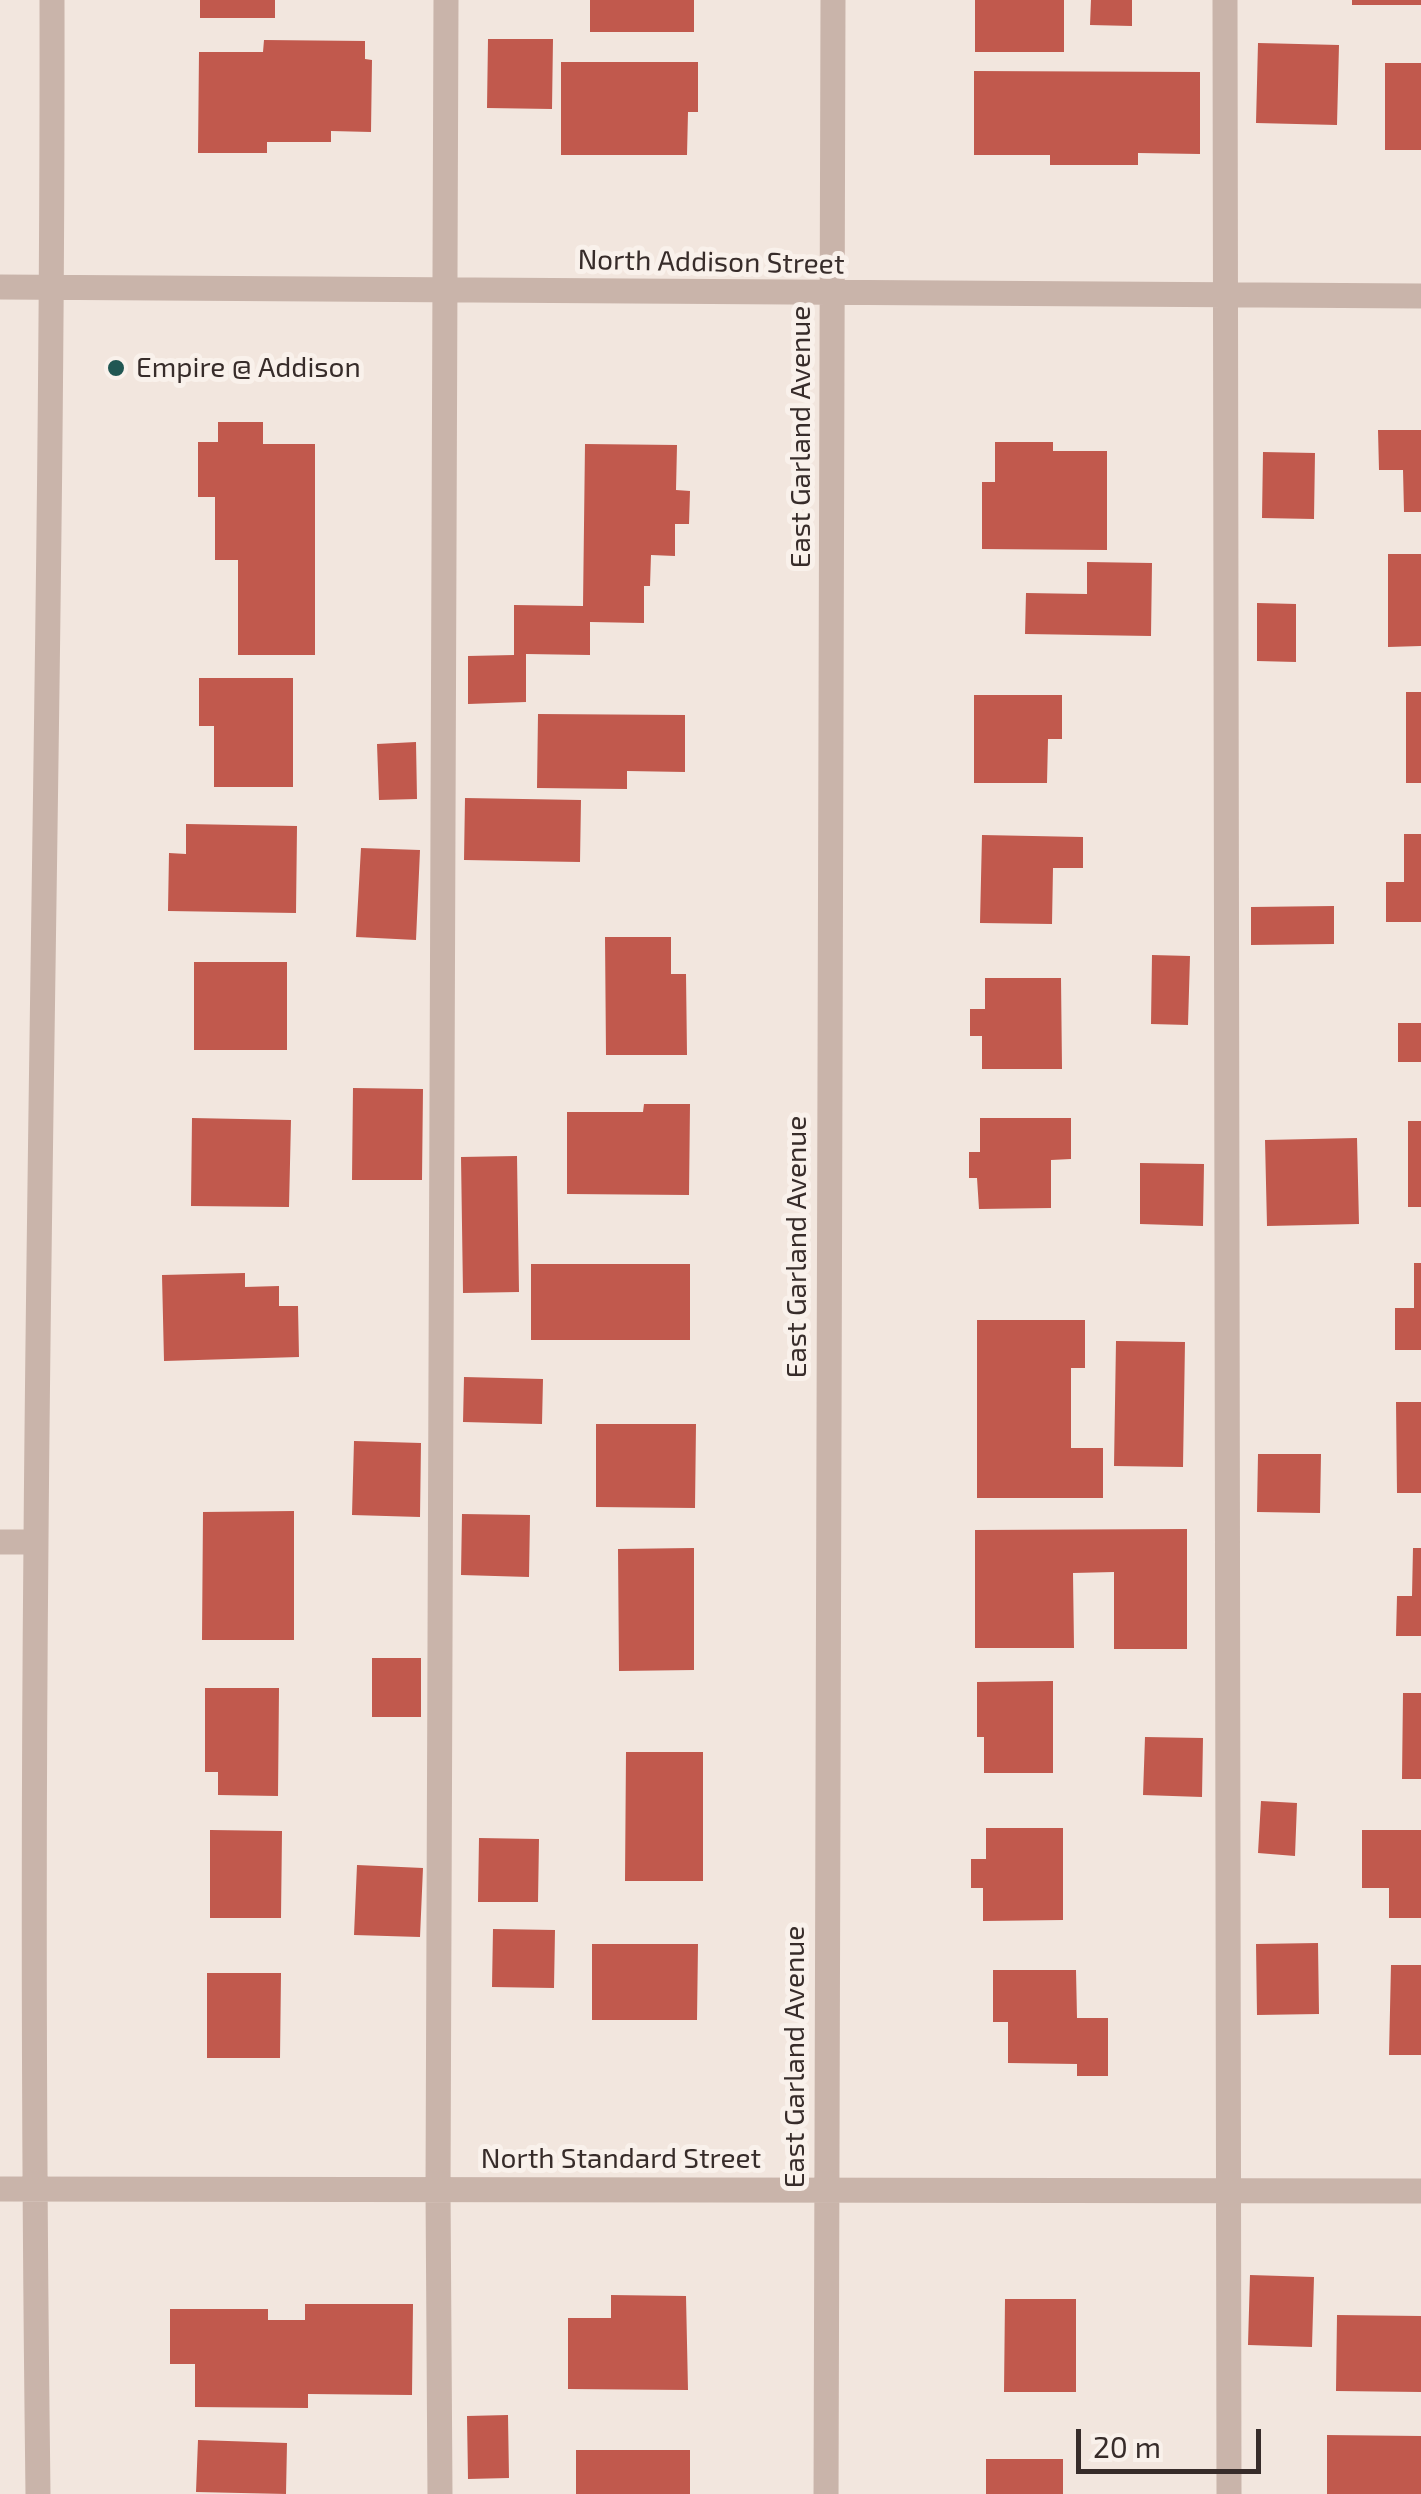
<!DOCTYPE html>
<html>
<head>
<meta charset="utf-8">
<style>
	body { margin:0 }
	#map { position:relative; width:1421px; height:2494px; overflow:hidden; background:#f2e6de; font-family:"Exo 2",sans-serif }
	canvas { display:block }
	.scale { position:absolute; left:1076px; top:2429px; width:185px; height:45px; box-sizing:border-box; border:5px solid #372c2a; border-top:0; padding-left:12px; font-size:30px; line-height:35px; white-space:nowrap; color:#372c2a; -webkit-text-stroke:8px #f9f1eb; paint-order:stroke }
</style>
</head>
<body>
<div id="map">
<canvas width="1421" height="2494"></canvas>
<div class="scale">20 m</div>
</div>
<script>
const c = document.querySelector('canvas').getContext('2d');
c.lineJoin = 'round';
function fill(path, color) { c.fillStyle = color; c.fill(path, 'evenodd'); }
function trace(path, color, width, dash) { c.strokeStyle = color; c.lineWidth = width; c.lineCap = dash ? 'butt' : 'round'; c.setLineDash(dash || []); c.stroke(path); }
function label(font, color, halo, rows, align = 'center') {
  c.font = font + ' "Exo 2",sans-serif'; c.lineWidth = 10; c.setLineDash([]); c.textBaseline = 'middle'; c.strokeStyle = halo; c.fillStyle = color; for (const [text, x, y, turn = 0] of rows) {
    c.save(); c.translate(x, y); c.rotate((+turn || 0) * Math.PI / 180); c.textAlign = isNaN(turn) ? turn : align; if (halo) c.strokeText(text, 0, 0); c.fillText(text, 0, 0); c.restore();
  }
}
const building = new Path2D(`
	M 200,0 L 275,0 L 275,18 L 200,18 Z
	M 590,0 L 694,0 L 694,32 L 590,32 Z
	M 975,0 L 1064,0 L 1064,52 L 975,52 Z
	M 1091,0 L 1132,0 L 1132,26 L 1090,25 Z
	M 1352,0 L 1421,0 L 1421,5 L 1352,5 Z
	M 488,39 L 553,39 L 552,109 L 487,108 Z
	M 264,40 L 365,41 L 365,59 L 372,60 L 371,132 L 331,131 L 331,142 L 267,142 L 267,153 L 198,153 L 199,52 L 263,52 Z
	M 1258,43 L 1339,45 L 1337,125 L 1256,123 Z
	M 561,62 L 698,62 L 698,112 L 688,112 L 687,155 L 561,155 Z
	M 1385,63 L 1421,63 L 1421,150 L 1385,150 Z
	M 974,71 L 1200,72 L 1200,154 L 1138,153 L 1138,165 L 1050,165 L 1050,155 L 974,155 Z
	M 218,422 L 263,422 L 263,444 L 315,444 L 315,655 L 238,655 L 238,560 L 215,560 L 215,497 L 198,497 L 198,442 L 218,442 Z
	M 1378,430 L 1421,430 L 1421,512 L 1404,512 L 1403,470 L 1379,470 Z
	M 995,442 L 1053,442 L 1053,451 L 1107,451 L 1107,550 L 982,549 L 982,482 L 995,482 Z
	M 585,444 L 677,445 L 676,490 L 690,491 L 689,524 L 675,524 L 675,556 L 651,555 L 650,586 L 644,586 L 644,623 L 590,622 L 590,655 L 526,654 L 526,702 L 468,704 L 468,656 L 514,655 L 514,605 L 583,606 Z
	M 1263,452 L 1315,453 L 1314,519 L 1262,518 Z
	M 1388,554 L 1421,554 L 1421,646 L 1388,647 Z
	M 1087,562 L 1152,563 L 1151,636 L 1025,634 L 1026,593 L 1087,594 Z
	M 1257,603 L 1296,604 L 1296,662 L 1257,661 Z
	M 199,678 L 293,678 L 293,787 L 214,787 L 214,726 L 199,726 Z
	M 1406,692 L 1421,692 L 1421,783 L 1406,783 Z
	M 974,695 L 1062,695 L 1062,739 L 1048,739 L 1047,783 L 974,783 Z
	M 538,714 L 685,715 L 685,772 L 627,771 L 627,789 L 537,788 Z
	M 416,742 L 417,799 L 379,800 L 377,744 Z
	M 465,798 L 581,800 L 580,862 L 464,860 Z
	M 186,824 L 297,826 L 296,913 L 168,911 L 169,853 L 186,854 Z
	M 1404,834 L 1421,834 L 1421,922 L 1386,922 L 1386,882 L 1404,882 Z
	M 982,835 L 1083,837 L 1083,868 L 1053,868 L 1052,924 L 980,923 Z
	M 361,848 L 420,850 L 416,940 L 356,937 Z
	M 1334,906 L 1334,944 L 1251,945 L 1251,907 Z
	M 605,937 L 671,937 L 671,974 L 686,974 L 687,1055 L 606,1055 Z
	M 1152,955 L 1190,956 L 1188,1025 L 1151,1024 Z
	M 194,962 L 287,962 L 287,1050 L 194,1050 Z
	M 985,978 L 1061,978 L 1062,1069 L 982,1069 L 982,1036 L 970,1036 L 970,1009 L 985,1009 Z
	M 1398,1023 L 1421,1023 L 1421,1062 L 1398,1062 Z
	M 353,1088 L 423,1089 L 422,1180 L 352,1180 Z
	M 644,1104 L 690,1104 L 689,1195 L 567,1194 L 567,1112 L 643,1112 Z
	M 192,1118 L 291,1120 L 289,1207 L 191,1206 Z
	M 980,1118 L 1071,1118 L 1071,1159 L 1051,1160 L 1051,1208 L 979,1209 L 977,1178 L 969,1178 L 969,1152 L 980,1152 Z
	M 1408,1121 L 1421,1121 L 1421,1207 L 1408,1207 Z
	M 1357,1138 L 1359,1224 L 1267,1226 L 1265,1140 Z
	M 517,1156 L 519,1292 L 463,1293 L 461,1157 Z
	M 1140,1163 L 1204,1164 L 1203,1226 L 1140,1224 Z
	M 1414,1263 L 1421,1263 L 1421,1350 L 1395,1350 L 1395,1308 L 1414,1308 Z
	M 531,1264 L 690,1264 L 690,1340 L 531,1340 Z
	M 245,1273 L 245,1287 L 279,1286 L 279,1306 L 298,1306 L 299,1357 L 164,1361 L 162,1275 Z
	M 977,1320 L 1085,1320 L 1085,1368 L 1071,1368 L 1071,1448 L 1103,1448 L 1103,1498 L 977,1498 Z
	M 1116,1341 L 1185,1342 L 1183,1467 L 1114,1466 Z
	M 464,1377 L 543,1379 L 542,1424 L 463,1422 Z
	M 1396,1402 L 1421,1402 L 1421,1493 L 1397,1493 Z
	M 596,1424 L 696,1424 L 695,1508 L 596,1507 Z
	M 354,1441 L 421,1443 L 420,1517 L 352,1515 Z
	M 1258,1454 L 1321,1454 L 1320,1513 L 1257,1512 Z
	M 294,1511 L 294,1640 L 202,1640 L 203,1512 Z
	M 462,1514 L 530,1515 L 529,1577 L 461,1575 Z
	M 1187,1529 L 1187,1649 L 1114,1649 L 1114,1572 L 1073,1573 L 1074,1648 L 975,1648 L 975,1530 Z
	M 694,1548 L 694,1670 L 619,1671 L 618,1549 Z
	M 1413,1548 L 1421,1548 L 1421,1636 L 1396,1636 L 1397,1596 L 1412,1596 Z
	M 372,1658 L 421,1658 L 421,1717 L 372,1717 Z
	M 1053,1681 L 1053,1773 L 984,1773 L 984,1737 L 977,1737 L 977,1682 Z
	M 205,1688 L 279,1688 L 278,1796 L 218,1795 L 218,1772 L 205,1772 Z
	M 1403,1693 L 1421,1693 L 1421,1779 L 1402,1779 Z
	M 1145,1737 L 1203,1738 L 1202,1797 L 1143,1795 Z
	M 626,1752 L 703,1752 L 703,1881 L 625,1881 Z
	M 1261,1801 L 1297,1803 L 1295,1856 L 1258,1853 Z
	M 986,1828 L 1063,1828 L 1063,1920 L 983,1921 L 983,1888 L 971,1888 L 971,1859 L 986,1859 Z
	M 210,1830 L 282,1831 L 281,1918 L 210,1918 Z
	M 1362,1830 L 1421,1830 L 1421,1918 L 1389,1918 L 1389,1888 L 1362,1888 Z
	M 479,1838 L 539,1839 L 538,1902 L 478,1902 Z
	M 357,1865 L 423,1868 L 420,1937 L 354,1935 Z
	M 493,1929 L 555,1930 L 554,1988 L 492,1987 Z
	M 1318,1943 L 1319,2014 L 1257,2015 L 1256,1944 Z
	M 592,1944 L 698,1944 L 697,2020 L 592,2020 Z
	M 1391,1965 L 1421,1965 L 1421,2055 L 1389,2055 Z
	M 993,1970 L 1076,1970 L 1077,2018 L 1108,2018 L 1108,2076 L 1077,2076 L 1077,2064 L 1008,2063 L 1008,2022 L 993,2022 Z
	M 207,1973 L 281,1973 L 280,2058 L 207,2058 Z
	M 1250,2275 L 1314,2277 L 1312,2347 L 1248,2345 Z
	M 611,2295 L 686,2296 L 688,2390 L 568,2389 L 568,2318 L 611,2318 Z
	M 1005,2299 L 1076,2299 L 1076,2392 L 1004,2392 Z
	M 305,2304 L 413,2304 L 412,2395 L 308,2394 L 308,2408 L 195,2407 L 195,2364 L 170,2364 L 170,2309 L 268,2309 L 268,2320 L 305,2320 Z
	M 1337,2315 L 1421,2316 L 1421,2392 L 1336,2391 Z
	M 508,2415 L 509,2478 L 468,2479 L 467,2416 Z
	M 1327,2435 L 1421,2436 L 1421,2494 L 1327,2494 Z
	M 198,2440 L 287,2443 L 286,2494 L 196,2492 Z
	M 576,2450 L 690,2450 L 690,2494 L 576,2494 Z
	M 986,2459 L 1063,2459 L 1063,2494 L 986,2494 Z`);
const minor = new Path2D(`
	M 1225,0 L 1229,2494
	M 0,287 L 1421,296
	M 0,1542 L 36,1542
	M 0,2189 L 1421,2191
	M 38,2494 C 34,2177 33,1859 36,1541 C 40,1028 53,514 52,0
	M 440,2494 L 438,2189 L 446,0
	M 826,2494 L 833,0`);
const markers = [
	[116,368,10,"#215753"]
];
const streetNames = [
	["North Addison Street",711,262,1],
	["East Garland Avenue",801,437,-90],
	["East Garland Avenue",797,1247,-90],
	["East Garland Avenue",795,2057,-90],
	["North Standard Street",621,2159]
];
const poiNames = [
	["Empire @ Addison",136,368]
];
fill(building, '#c1594d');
trace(minor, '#c9b4aa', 25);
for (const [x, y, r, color] of markers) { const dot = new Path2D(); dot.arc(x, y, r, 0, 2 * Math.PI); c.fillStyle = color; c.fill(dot); trace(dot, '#f9f1eb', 4); }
label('28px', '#372c2a', '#f9f1eb', streetNames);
label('28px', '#372c2a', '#f9f1eb', poiNames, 'left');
</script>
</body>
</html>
